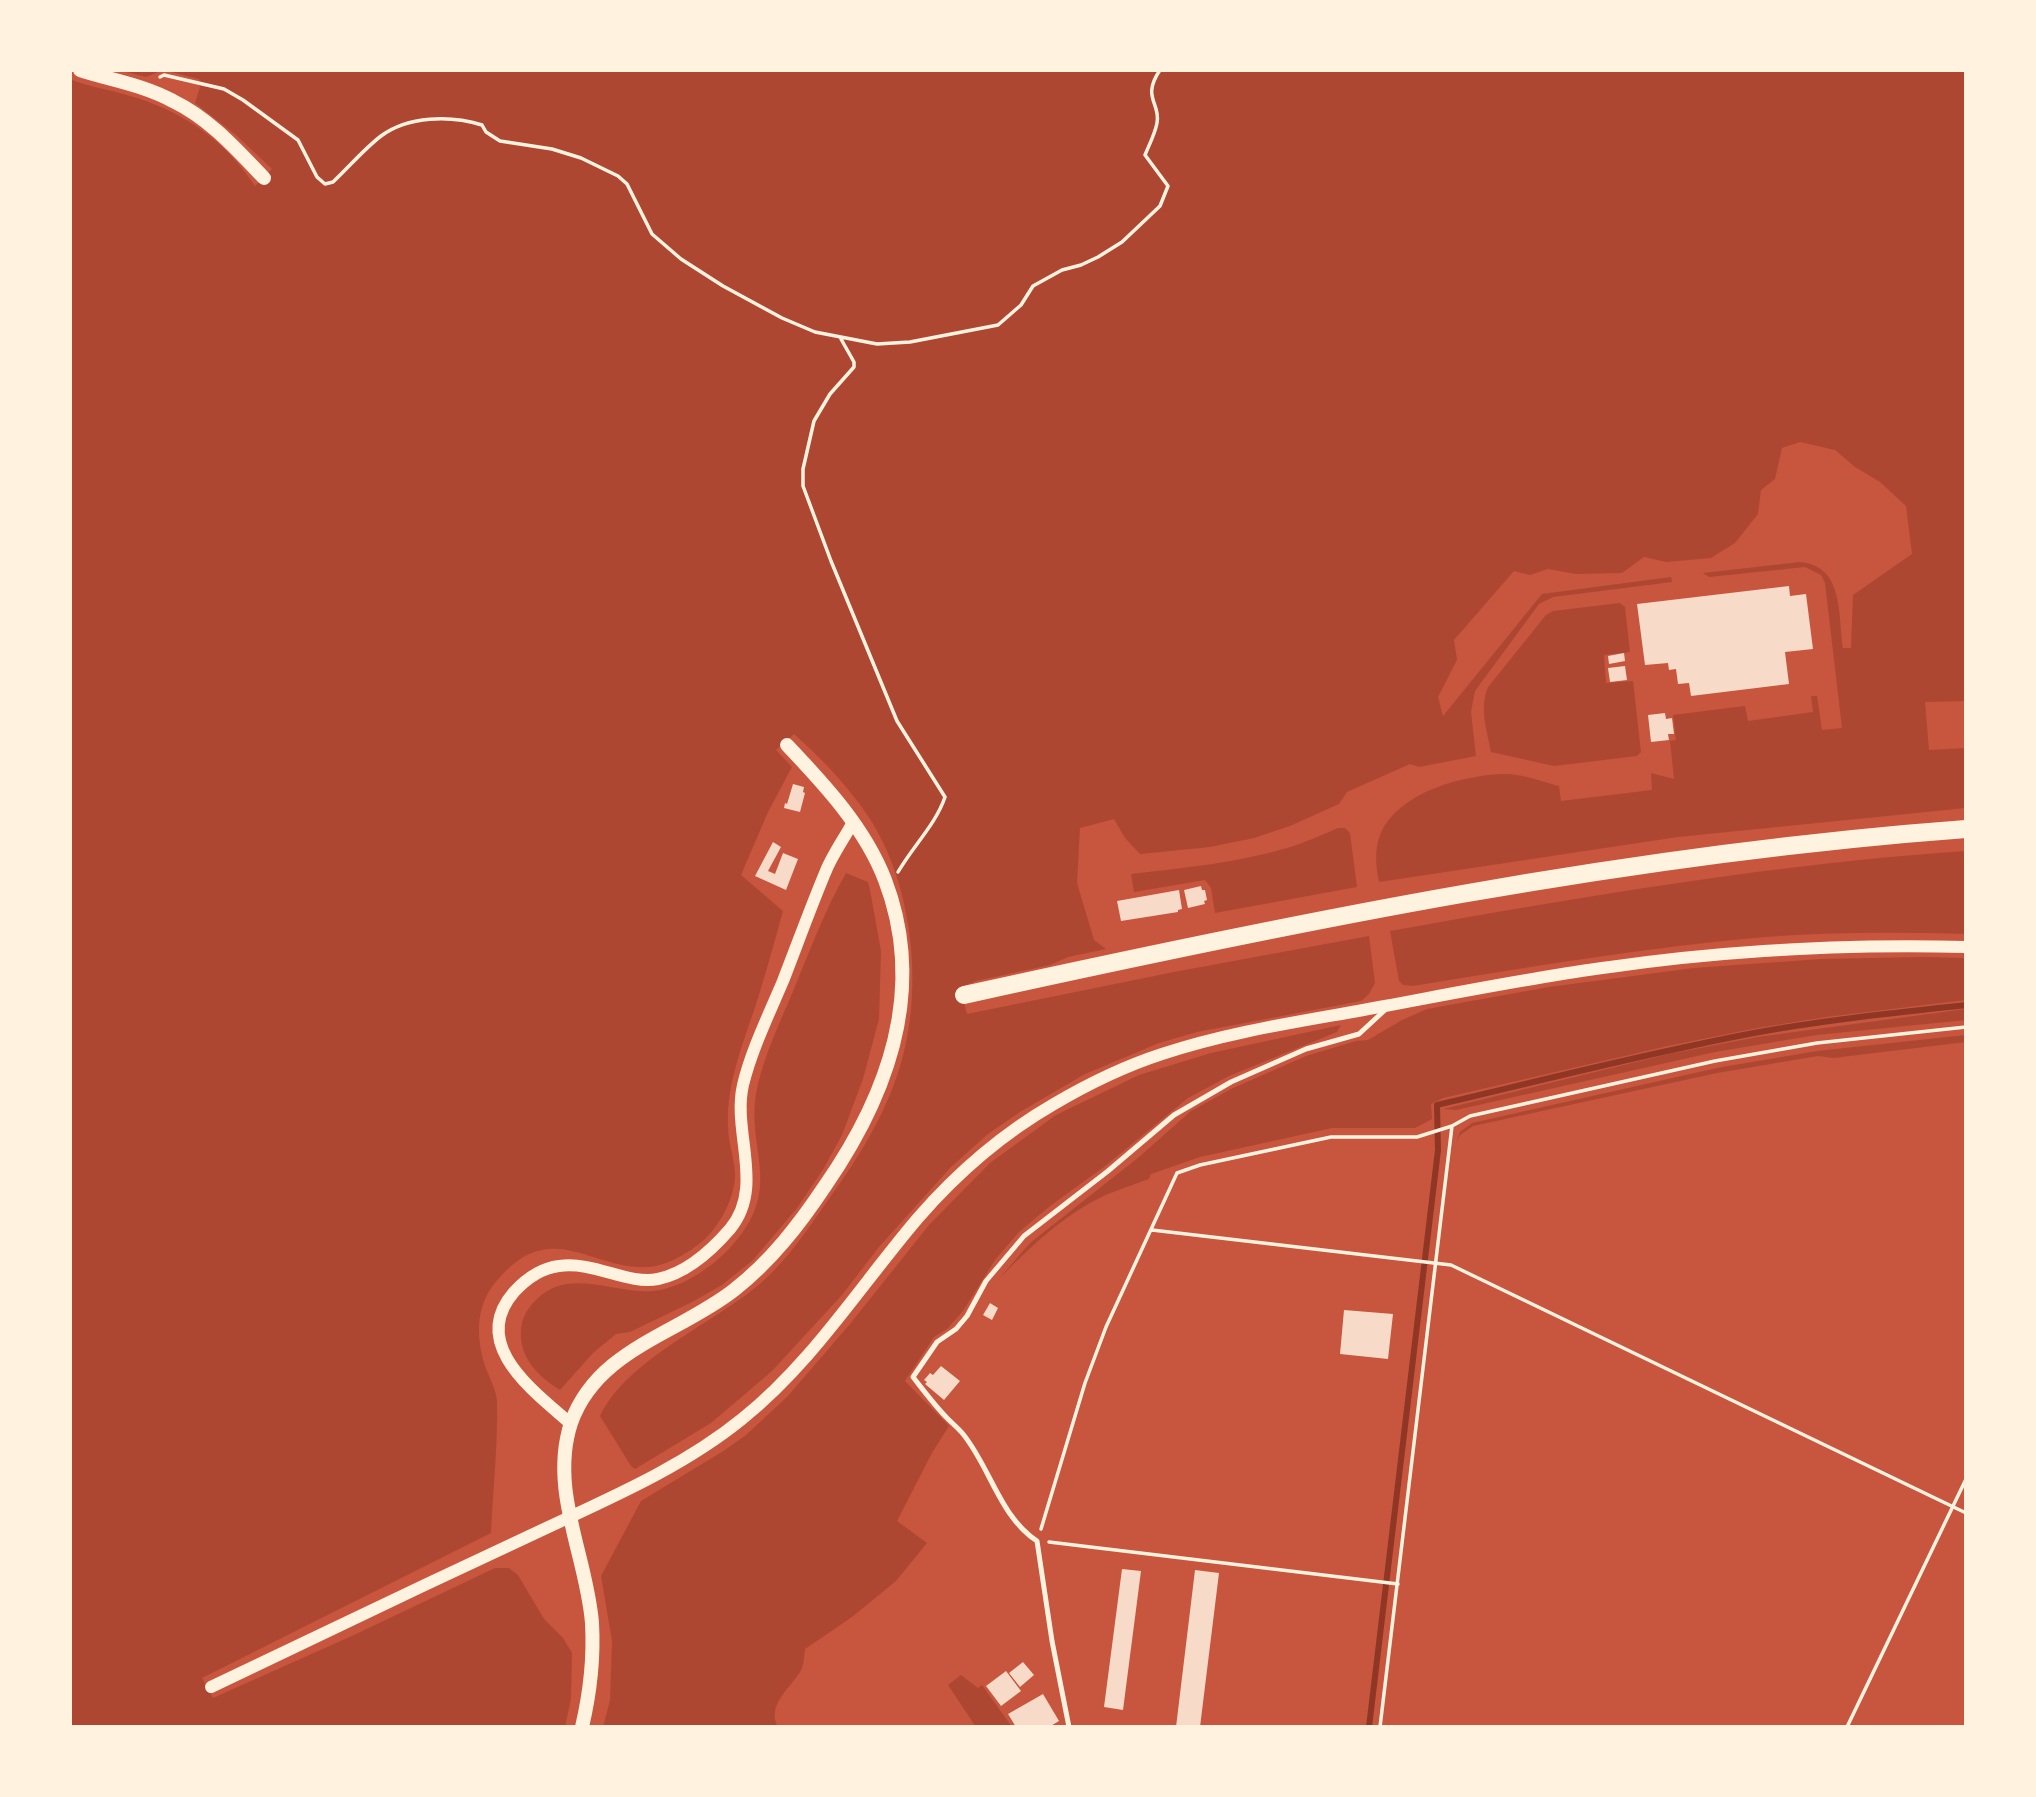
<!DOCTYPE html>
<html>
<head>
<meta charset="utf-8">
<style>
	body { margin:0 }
	#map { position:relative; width:2036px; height:1797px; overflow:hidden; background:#c8553d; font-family:Lora,serif }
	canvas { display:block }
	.frame { position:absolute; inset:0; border:72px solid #fff3e0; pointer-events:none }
</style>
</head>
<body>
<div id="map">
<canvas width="2036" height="1797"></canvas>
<div class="frame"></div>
</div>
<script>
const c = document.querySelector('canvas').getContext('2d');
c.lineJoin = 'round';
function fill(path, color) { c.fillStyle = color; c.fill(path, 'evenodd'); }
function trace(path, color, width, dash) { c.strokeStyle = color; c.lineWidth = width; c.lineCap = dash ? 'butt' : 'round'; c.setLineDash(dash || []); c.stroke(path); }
const green = new Path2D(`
	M 119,70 L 1966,70 L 1966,701 L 1925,702 L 1929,750 L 1966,748 L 1966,808 L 1678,837 L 1379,882 C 1375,863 1374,842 1385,825 C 1408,790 1463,776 1501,774 C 1520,773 1541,781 1559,786 L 1561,801 L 1652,790 L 1651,773 L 1674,779 L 1670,741 L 1676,740 L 1673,715 L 1745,706 L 1748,721 L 1813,712 L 1811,696 L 1817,696 L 1822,730 L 1842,728 L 1825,583 L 1821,575 L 1805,567 L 1709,577 L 1703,573 L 1800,562 C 1844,566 1838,614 1843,648 L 1851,648 L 1853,595 L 1912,554 L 1906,506 L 1880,482 L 1855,467 L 1835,450 L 1800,442 L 1782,448 L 1775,479 L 1761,490 L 1758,514 L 1735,543 L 1711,558 L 1666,562 L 1644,557 L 1622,573 L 1576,574 L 1548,569 L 1530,575 L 1514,571 L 1454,640 L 1457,660 L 1438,697 L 1443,716 L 1542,594 L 1671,577 L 1672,582 L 1553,597 L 1539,604 L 1475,691 L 1471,712 L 1476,756 L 1419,767 L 1410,764 L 1347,792 L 1339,804 L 1290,826 L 1254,838 L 1210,847 L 1140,854 L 1125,838 L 1114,819 L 1080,828 L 1077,883 L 1094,940 L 1106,949 L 1068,957 L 1050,965 L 976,981 L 960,988 L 967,1014 L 1174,972 L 1369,936 L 1375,983 L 1369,994 L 1361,1001 L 1197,1032 L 1159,1043 L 1085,1074 L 1020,1112 L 988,1134 L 950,1168 L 879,1247 L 842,1295 L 772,1371 L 711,1423 L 635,1469 L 631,1466 L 600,1416 C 628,1358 714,1324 762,1282 C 789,1258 810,1226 831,1196 C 858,1158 882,1120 897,1076 C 925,997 915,887 868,816 C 848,786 821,758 794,734 L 776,750 L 792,767 L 768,812 L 741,875 L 783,911 C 775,940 767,969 758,998 C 745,1039 726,1082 728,1126 C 728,1144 736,1162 735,1179 C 733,1199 722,1221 708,1236 C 694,1250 668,1266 648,1267 C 591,1270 553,1218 500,1277 C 476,1302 475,1333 485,1366 C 489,1377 496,1389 497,1401 C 498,1444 493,1489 491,1533 L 202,1678 L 213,1698 L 354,1635 L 495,1568 L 509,1568 L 518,1575 L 544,1619 L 563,1638 L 572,1653 L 571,1699 L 565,1727 L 70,1727 L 70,79 C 88,87 108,89 127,95 C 181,110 224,139 255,186 L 272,169 L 236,135 L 195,103 L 200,87 L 199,79 L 163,70 L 146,77 Z
	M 1620,603 L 1625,607 L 1630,652 L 1604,655 L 1606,683 L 1633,681 L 1641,752 L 1637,756 L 1554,766 L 1491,752 C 1487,730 1479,708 1488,687 L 1546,615 L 1553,611 Z
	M 1338,828 L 1345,828 L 1350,833 L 1357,887 L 1215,913 L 1211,888 L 1205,880 L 1134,892 L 1131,874 C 1183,868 1236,863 1287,848 C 1305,843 1321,835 1338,828 Z
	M 1966,851 L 1966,934 C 1899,932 1831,932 1765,937 C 1646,947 1530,967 1413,986 L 1403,985 L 1399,981 L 1390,931 C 1581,897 1772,864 1966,851 Z
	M 846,873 L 868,882 L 870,890 L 881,951 L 879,1019 L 863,1079 L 842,1135 L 824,1168 L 797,1208 L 753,1260 L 722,1285 L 692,1302 L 630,1332 L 616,1334 L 593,1353 L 560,1390 C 539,1377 519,1358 521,1331 C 521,1319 528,1307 537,1299 C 571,1265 621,1298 660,1290 C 685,1285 710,1268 728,1250 C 789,1186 742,1150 758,1084 C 766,1051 781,1020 794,989 C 810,950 825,910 846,873 Z
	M 1923,957 L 1966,958 L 1966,1000 L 1826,1017 L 1757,1028 L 1668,1046 L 1443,1098 L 1431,1104 L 1432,1119 L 1415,1128 L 1332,1128 L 1200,1157 L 1151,1174 L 1149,1179 C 1135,1184 1121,1189 1108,1194 C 1065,1213 1029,1248 997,1281 L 1030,1243 L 1139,1157 L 1191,1111 L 1233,1088 L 1306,1056 L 1356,1041 L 1368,1040 L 1402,1020 L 1427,1009 L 1549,987 L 1694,968 L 1821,959 Z
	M 1966,1009 L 1966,1020 L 1816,1035 L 1715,1052 L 1456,1110 L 1443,1109 L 1669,1054 L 1757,1037 Z
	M 1341,1025 L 1337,1032 L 1229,1076 L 1188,1098 L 1104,1167 L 1050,1206 L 1019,1232 L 995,1260 L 963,1311 L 947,1329 L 934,1337 L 905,1381 L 949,1426 L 932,1453 L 897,1521 L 927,1543 L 896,1581 L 852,1617 L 805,1649 C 804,1657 804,1666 800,1672 C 790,1688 766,1706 778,1727 L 603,1727 L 610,1700 L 612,1641 L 601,1576 L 641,1501 L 725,1450 L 746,1435 L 787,1397 L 850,1324 L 929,1225 L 990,1163 L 1056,1115 L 1139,1075 L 1211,1053 Z
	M 1966,1035 L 1966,1042 L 1833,1058 L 1818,1056 L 1717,1073 L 1473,1126 L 1460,1135 L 1456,1143 L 1460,1132 L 1472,1123 L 1717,1068 L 1817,1051 Z
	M 961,1675 L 978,1688 L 982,1685 L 1012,1727 L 976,1727 L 948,1685 Z`);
const stream = new Path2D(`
	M 1369,1727 L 1438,1150 L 1437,1105 C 1543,1080 1648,1053 1754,1033 C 1824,1020 1895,1013 1966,1005`);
const building = new Path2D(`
	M 1789,586 L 1790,596 L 1806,594 L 1813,649 L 1785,652 L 1789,684 L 1691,696 L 1689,683 L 1678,684 L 1676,669 L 1669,670 L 1668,663 L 1645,665 L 1637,604 Z
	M 1624,653 L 1625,661 L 1609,664 L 1608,656 Z
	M 1625,666 L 1627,680 L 1610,682 L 1608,668 Z
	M 1665,713 L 1666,719 L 1672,718 L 1674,734 L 1668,734 L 1669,740 L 1651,742 L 1648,715 Z
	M 793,784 L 804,787 L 803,792 L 805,793 L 800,812 L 784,808 L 785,803 L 787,804 Z
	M 773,842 L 781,847 L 768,871 L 775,874 L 783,853 L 798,859 L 786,890 L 755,876 Z
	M 1201,886 L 1202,890 L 1205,890 L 1207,900 L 1204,901 L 1205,904 L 1188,908 L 1184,890 Z
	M 1179,890 L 1182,909 L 1178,910 L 1178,912 L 1121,921 L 1117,901 Z
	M 990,1303 L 998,1308 L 992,1320 L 983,1315 Z
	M 1344,1310 L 1393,1314 L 1388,1359 L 1340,1354 Z
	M 941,1366 L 960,1381 L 944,1400 L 925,1384 L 927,1382 L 924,1380 L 930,1373 L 933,1375 Z
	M 1122,1569 L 1141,1571 L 1123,1710 L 1104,1707 Z
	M 1195,1570 L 1219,1573 L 1200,1727 L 1176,1727 Z
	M 1023,1662 L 1034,1675 L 1020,1687 L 1009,1673 Z
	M 1006,1671 L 1021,1691 L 1001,1706 L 986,1686 Z
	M 1043,1694 L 1059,1721 L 1049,1727 L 1016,1727 L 1008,1714 Z`);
const path = new Path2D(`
	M 160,77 L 164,75 L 224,89 L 243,100 L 298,140 L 317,177 L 325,184 L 333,182 C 349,167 364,149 381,136 C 408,116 450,115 482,125 L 486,132 L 500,141 L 552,149 L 581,158 L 618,176 L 627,184 L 652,234 L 681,259 L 723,286 L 782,318 L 815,332 L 877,344 L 910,342 L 998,325 L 1021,305 L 1033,286 L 1062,270 L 1081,265 L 1098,257 L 1122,242 L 1160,206 L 1168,186 L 1145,155 C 1149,145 1155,134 1157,123 C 1161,103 1141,98 1160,70
	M 841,339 L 854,362 L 854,367 L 830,394 L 814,421 L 803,469 L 803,486 L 831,561 L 897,721 L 945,797 C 936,824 913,846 898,872
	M 1152,1230 L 1451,1265 L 1966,1513
	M 1041,1529 L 1085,1383 L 1106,1327 L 1177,1173 L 1200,1165 L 1331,1137 L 1417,1137 L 1452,1126
	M 1049,1542 L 1398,1584
	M 1380,1727 L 1452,1126 L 1470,1116 L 1715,1061 L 1817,1043 L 1966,1027
	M 1847,1727 L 1966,1479`);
const service = new Path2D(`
	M 1069,1727 L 1052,1641 L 1037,1541 C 1000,1517 990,1467 963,1434 C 959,1429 953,1424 948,1419 C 935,1406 924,1391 913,1377 L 937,1342 L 956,1329 L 967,1316 L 986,1281 L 1024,1236 L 1108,1171 L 1174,1115 L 1231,1082 L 1306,1049 L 1359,1034 L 1386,1009`);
const tertiary = new Path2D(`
	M 571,1424 C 535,1392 468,1345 514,1292 C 526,1279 542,1268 559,1266 C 595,1261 627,1285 658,1279 C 687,1273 711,1251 730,1229 C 765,1187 732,1132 743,1085 C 751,1051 769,1014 783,981 C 797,945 810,909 825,873 C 832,855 844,839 853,822
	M 211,1687 C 315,1637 420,1587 525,1538 C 598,1503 678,1471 742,1419 C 812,1363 860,1286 918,1218 C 957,1173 1002,1134 1054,1104 C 1088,1084 1125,1066 1162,1054 C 1234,1030 1311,1020 1385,1006 C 1460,992 1534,977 1610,967 C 1728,950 1847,944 1966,947`);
const secondary = new Path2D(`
	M 80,70 C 111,80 144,85 173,101 C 210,119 236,149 264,178
	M 582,1727 C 590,1693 594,1658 592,1623 C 587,1557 549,1490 571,1423 C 597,1349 678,1334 734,1290 C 771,1261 799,1225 825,1186 C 888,1095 927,990 885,880 C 865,828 825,785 787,745`);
const motorway = new Path2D(`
	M 964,995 C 1295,922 1627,854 1966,829`);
fill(green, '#ae4732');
trace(stream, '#8f3625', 6);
fill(building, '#f7dbc8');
trace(path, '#fff3e0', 3.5);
trace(service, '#fff3e0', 5);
trace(tertiary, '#fff3e0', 12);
trace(secondary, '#fff3e0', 14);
trace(motorway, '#fff3e0', 18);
</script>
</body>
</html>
